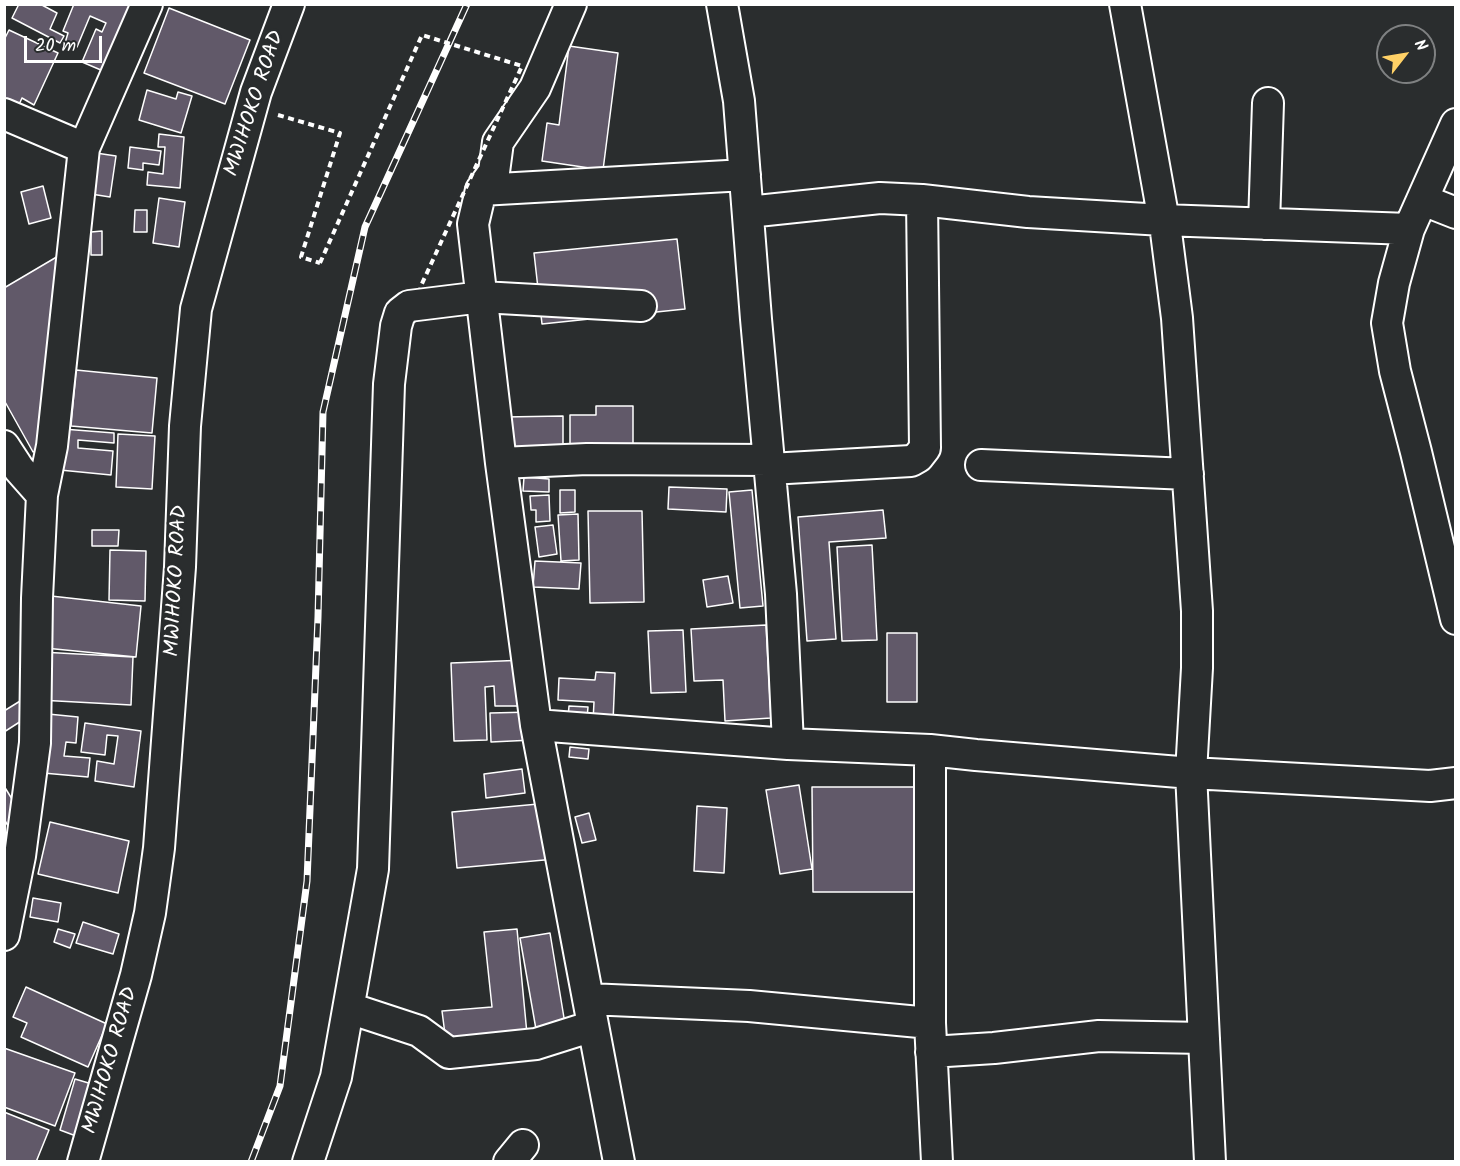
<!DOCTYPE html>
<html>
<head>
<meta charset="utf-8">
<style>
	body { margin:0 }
	#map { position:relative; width:1460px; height:1166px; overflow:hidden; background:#2a2d2e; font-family:Kalam,sans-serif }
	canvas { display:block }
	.frame { position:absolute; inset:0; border:6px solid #fff; pointer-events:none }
	.north { position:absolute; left:1376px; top:24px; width:60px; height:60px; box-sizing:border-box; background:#2a2d2e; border:2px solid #7f8182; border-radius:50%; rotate:59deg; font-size:16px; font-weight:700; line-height:24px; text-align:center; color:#fff }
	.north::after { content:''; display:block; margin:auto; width:21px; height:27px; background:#ffd166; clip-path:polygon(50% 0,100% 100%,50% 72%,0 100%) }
	.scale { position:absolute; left:24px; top:36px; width:78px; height:27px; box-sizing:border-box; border:3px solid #fff; border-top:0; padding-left:8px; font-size:18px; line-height:21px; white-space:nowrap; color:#fff; -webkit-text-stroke:4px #2a2d2e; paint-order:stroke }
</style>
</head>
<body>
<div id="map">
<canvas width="1460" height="1166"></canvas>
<div class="frame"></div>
<div class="north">N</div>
<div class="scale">20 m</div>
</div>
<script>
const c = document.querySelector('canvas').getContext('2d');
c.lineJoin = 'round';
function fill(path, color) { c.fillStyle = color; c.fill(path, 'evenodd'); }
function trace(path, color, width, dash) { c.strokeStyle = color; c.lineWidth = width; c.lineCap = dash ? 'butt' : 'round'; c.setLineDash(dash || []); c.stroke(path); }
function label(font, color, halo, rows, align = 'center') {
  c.font = font + ' Kalam,sans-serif'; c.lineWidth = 5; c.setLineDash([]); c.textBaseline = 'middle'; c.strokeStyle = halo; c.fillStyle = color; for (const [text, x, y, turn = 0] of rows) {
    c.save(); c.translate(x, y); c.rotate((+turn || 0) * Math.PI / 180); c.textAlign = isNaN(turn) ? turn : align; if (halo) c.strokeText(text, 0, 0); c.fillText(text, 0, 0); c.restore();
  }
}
const building = new Path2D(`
	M 19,4 L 40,4 L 57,13 L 50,29 L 64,36 L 60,43 L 12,18 Z
	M 74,4 L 144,4 L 115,76 L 82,62 L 96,29 L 102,32 L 106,23 L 90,16 L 77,47 L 65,43 L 68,33 L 63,31 Z
	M 169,8 L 250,40 L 225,104 L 144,73 Z
	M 9,30 L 58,53 L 34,105 L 22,98 L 16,111 L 4,106 L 4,40 Z
	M 569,46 L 618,53 L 603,170 L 542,161 L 547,123 L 559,125 Z
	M 147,90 L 176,99 L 178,92 L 192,96 L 181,133 L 139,120 Z
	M 159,134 L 184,137 L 180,188 L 147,185 L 148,172 L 163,174 L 165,147 L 158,147 Z
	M 130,147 L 161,151 L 159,165 L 143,163 L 143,170 L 128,168 Z
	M 96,153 L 116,156 L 110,197 L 91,194 Z
	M 43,186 L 51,218 L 29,224 L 21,192 Z
	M 159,198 L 185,202 L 179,247 L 153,243 Z
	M 135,210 L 147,210 L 147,232 L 134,232 Z
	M 102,231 L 102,255 L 91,255 L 91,232 Z
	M 677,239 L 685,309 L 542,324 L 534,253 Z
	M 60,255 L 49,445 L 33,452 L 4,400 L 4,288 Z
	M 76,370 L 157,378 L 152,433 L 71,426 Z
	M 596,406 L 633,406 L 633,446 L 570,454 L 570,415 L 596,415 Z
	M 563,416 L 563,453 L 505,453 L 504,417 Z
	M 63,429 L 114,433 L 114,443 L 78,440 L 78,448 L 113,451 L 111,475 L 60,470 Z
	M 118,434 L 155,436 L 152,489 L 116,487 Z
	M 524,477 L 549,479 L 549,492 L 523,491 Z
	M 669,487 L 727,489 L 726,512 L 668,509 Z
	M 560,490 L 575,490 L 575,512 L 560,513 Z
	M 752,490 L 763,606 L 740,608 L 729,492 Z
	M 549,495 L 550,521 L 536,522 L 536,510 L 531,510 L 530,496 Z
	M 883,510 L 886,538 L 829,542 L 836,639 L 807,641 L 798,517 Z
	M 588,511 L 642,511 L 644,602 L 590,603 Z
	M 578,514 L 579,560 L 561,561 L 558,515 Z
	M 553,525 L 557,554 L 539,557 L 535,527 Z
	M 92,530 L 119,530 L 118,546 L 92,546 Z
	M 872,545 L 877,640 L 842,641 L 837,547 Z
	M 110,550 L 146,551 L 145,601 L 109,600 Z
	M 535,561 L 581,563 L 579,589 L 533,587 Z
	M 728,576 L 733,603 L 707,607 L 703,580 Z
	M 51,596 L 141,606 L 136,657 L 45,648 Z
	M 766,625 L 771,718 L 725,721 L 723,680 L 694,681 L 691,629 Z
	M 683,630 L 686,692 L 651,693 L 648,631 Z
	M 887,633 L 917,633 L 917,702 L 887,702 Z
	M 41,652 L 133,657 L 131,705 L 39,700 Z
	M 526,660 L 528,706 L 495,706 L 494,686 L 485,687 L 487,740 L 454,741 L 451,663 Z
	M 596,672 L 615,673 L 613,722 L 593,721 L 594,702 L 558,700 L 559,678 L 595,680 Z
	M 25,698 L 29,716 L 4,732 L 4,711 Z
	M 569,706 L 588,707 L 587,718 L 568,717 Z
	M 532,712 L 533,740 L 491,742 L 490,713 Z
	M 48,714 L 78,717 L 76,743 L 66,742 L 64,756 L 90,758 L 88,777 L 43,773 Z
	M 85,723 L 141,731 L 134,787 L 95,781 L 97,761 L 114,764 L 118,736 L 107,735 L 105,755 L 81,752 Z
	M 570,747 L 589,749 L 588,759 L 569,757 Z
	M 522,769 L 525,793 L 486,798 L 484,774 Z
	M 799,785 L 812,869 L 780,874 L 766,790 Z
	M 4,786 L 12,799 L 19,801 L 14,836 L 4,819 Z
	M 812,787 L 914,787 L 914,892 L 813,892 Z
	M 549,803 L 555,859 L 457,868 L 452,812 Z
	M 697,806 L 727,808 L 724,873 L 694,871 Z
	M 589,813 L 596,840 L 582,843 L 575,817 Z
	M 50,822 L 129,841 L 118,893 L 38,874 Z
	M 33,898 L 61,903 L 58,922 L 30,917 Z
	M 83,922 L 119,934 L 113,954 L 76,943 Z
	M 58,929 L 75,934 L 70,948 L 54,942 Z
	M 517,929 L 527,1034 L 446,1042 L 442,1011 L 492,1007 L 484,932 Z
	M 550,933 L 566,1030 L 537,1035 L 520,938 Z
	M 26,987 L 107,1024 L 88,1067 L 21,1037 L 27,1023 L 13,1017 Z
	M 4,1048 L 75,1073 L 55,1126 L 4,1107 Z
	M 75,1079 L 92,1084 L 76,1136 L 60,1130 Z
	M 4,1112 L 49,1130 L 36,1162 L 4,1162 Z`);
const path = new Path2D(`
	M 278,115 L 340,133 L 301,257 L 320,263`);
const minor = new Path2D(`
	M 571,4 L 535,88 L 498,142 L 494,172 L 481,190 L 473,224 L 501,463 L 536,725 L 619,1162
	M 722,4 L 739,101 L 756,319 L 781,594 L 788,744
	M 1125,4 L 1166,232 L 1177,318 L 1197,611 L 1197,668 L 1191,773 L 1210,1162
	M 4,114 L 84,148
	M 1456,124 L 1409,229 L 1394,283 L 1387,323 L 1395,371 L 1416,452 L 1456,619
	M 481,190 L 745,175
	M 1423,200 L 1456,213
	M 748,212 L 880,198 L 922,200 L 1028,212 L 1163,220 L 1409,229
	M 1264,224 L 1268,103
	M 4,446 L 19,469 L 42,495
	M 501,463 L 587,459 L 769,460
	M 981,465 L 1188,474
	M 770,469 L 911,461 L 918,457 L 925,448 L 922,200
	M 536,725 L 788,744 L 930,750 L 976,755 L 1191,773 L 1430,786 L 1456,783
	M 930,750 L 930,1023 L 937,1162
	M 4,935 L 20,856 L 35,743 L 37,598 L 42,495 L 52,446 L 84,148 L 147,4
	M 588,999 L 749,1006 L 930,1023
	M 349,1008 L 419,1031 L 449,1053 L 536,1044 L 593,1026
	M 931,1052 L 994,1048 L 1099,1036 L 1204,1038
	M 83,1162 L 136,975 L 150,913 L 159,848 L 180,567 L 185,426 L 196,309 L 256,92 L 289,4
	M 308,1162 L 336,1077 L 373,869 L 389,384 L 396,326 L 400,313 L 409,306 L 482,297 L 641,306
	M 509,1162 L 523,1145`);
const rail = new Path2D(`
	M 251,1162 L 280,1086 L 307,881 L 318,617 L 323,412 L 365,227 L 467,4`);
const pathBridge = new Path2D(`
	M 320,263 L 422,35 L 522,66 L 420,288`);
const streetNames = [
	["MWIHOKO ROAD",256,104,-72],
	["MWIHOKO ROAD",178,581,-87],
	["MWIHOKO ROAD",112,1061,-74]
];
fill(building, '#615969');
trace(building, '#fff', 1.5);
trace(minor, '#fff', 34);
trace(path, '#fff', 4, [6, 4.5]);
trace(minor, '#2a2d2e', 30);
trace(rail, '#fff', 7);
trace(rail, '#2a2d2e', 4.5, [14]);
trace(pathBridge, '#fff', 4, [6, 4.5]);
label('21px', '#fff', '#2a2d2e', streetNames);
</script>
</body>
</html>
